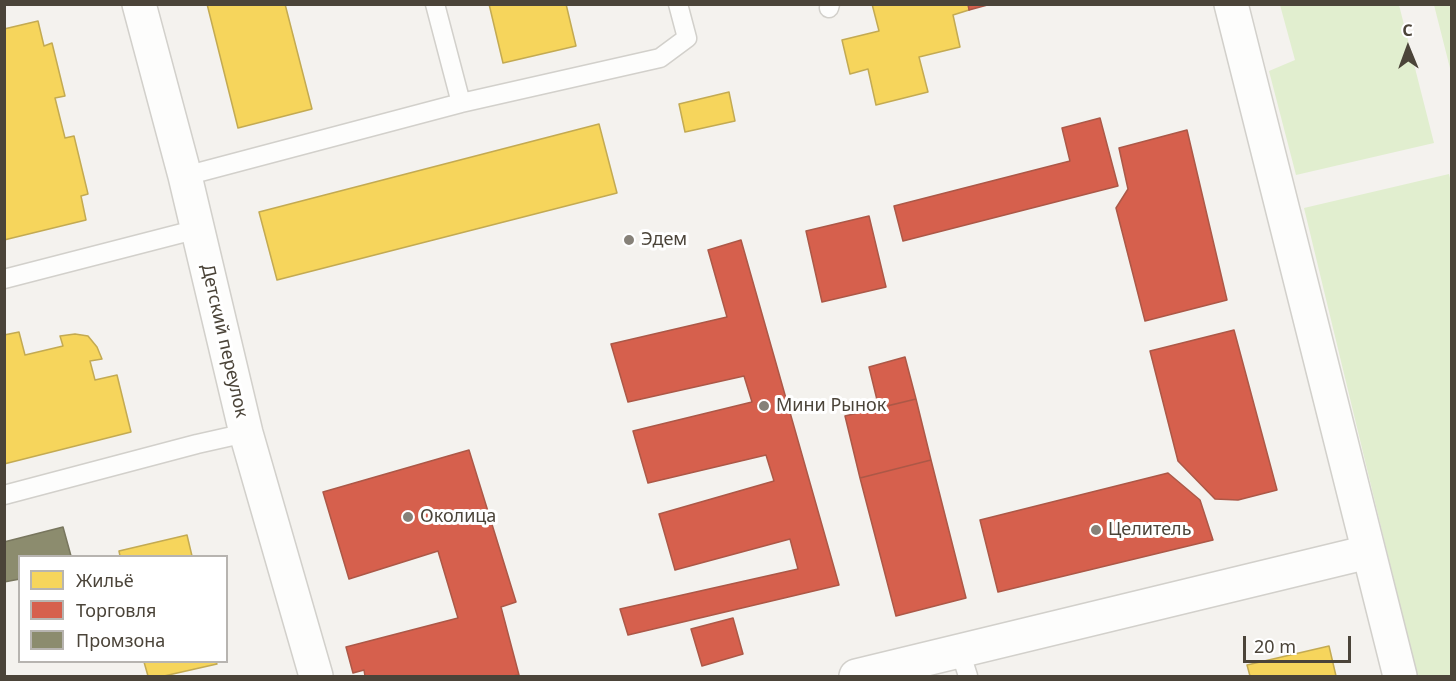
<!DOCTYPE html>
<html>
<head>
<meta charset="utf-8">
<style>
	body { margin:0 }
	#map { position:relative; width:1456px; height:681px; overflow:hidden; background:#f4f2ee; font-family:"Noto Sans",sans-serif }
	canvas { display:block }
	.frame { position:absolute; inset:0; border:6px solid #4b4439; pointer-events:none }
	.legend { position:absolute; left:18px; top:555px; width:210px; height:108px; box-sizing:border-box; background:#fff; border:2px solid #b7b4b0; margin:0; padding:8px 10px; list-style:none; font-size:18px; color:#4b4439 }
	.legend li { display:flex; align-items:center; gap:12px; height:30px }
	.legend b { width:30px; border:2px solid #b7b4b0 }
	.north { position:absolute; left:1378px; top:18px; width:60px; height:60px; -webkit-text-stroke:4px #fff; paint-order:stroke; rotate:359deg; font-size:16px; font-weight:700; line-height:24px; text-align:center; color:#4b4439 }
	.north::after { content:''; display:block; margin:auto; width:21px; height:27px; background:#4b4439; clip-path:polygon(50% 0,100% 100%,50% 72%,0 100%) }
	.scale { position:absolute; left:1243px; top:636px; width:108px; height:27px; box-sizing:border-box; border:3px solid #4b4439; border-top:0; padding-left:8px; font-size:18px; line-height:21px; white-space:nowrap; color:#4b4439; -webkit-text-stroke:4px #fff; paint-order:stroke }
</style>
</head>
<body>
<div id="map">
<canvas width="1456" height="681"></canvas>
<div class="frame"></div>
<ul class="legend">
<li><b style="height:16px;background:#f6d55c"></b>Жильё</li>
<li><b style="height:16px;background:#d6604d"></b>Торговля</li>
<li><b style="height:16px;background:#8c8c6e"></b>Промзона</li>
</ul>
<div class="north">С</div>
<div class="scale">20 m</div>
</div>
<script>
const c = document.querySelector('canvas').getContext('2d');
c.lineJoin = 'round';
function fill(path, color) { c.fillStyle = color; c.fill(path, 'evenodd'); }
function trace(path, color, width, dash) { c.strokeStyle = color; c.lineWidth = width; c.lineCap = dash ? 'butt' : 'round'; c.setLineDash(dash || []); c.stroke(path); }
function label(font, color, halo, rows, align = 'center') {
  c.font = font + ' "Noto Sans",sans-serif'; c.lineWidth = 6; c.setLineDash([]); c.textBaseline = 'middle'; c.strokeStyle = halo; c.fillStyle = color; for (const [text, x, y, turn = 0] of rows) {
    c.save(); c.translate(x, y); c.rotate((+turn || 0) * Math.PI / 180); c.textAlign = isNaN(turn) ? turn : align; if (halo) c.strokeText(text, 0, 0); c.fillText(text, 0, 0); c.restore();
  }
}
const green = new Path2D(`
	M 1280,5 L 1399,5 L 1434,143 L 1296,175 L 1269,71 L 1295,60 Z
	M 1434,5 L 1451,5 L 1451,72 Z
	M 1449,174 L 1452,186 L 1451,676 L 1417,676 L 1304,208 Z`);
const homes = new Path2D(`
	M 207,4 L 285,4 L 312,109 L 238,128 Z
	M 489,4 L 566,4 L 576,46 L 503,63 Z
	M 872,4 L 968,4 L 969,10 L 953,15 L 960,47 L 919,57 L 928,92 L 876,105 L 868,69 L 850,74 L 842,40 L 879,31 Z
	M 38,21 L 44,46 L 52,43 L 65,96 L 55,98 L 65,138 L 74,136 L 88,194 L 81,196 L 86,220 L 4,240 L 4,29 Z
	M 729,92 L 735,121 L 685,132 L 679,104 Z
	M 599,124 L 617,193 L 277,280 L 259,212 Z
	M 19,332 L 25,355 L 63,346 L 60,336 L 75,334 L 88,336 L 97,347 L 102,359 L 90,361 L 95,380 L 117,375 L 131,432 L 4,464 L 4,335 Z
	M 187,535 L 192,556 L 120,556 L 119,551 Z
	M 1329,646 L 1336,676 L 1250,676 L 1247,665 Z
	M 144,662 L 216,662 L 217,664 L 164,676 L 148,676 Z`);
const shops = new Path2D(`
	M 968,4 L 991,4 L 969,10 Z
	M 1100,118 L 1118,186 L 903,241 L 894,206 L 1070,161 L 1062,128 Z
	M 1187,130 L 1227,300 L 1145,321 L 1116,208 L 1128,189 L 1119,148 Z
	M 869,216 L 886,287 L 822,302 L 806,231 Z
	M 741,240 L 839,585 L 628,635 L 620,609 L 798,569 L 790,539 L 675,570 L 659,514 L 774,481 L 766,455 L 648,483 L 633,431 L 752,402 L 744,376 L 628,402 L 611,344 L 727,317 L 708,250 Z
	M 1234,330 L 1277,490 L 1238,500 L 1215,499 L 1178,461 L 1150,351 Z
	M 905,357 L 916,399 L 879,408 L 869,367 Z
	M 916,399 L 931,460 L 860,478 L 845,416 Z
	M 469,450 L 516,602 L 501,607 L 519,675 L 512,676 L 365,676 L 364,670 L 353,673 L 346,647 L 458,618 L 438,551 L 349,579 L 323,492 Z
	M 931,460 L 966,598 L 896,616 L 860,478 Z
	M 1168,473 L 1200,500 L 1213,540 L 998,592 L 980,520 Z
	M 733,618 L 743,654 L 702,666 L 691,629 Z`);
const industry = new Path2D(`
	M 63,527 L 71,556 L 20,556 L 20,579 L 4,582 L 4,542 Z`);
const service = new Path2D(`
	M 829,8 L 830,4
	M 461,103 L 660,58 L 687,38 L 678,4
	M 185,176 L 461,103 L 435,4
	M 4,279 L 198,229
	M 4,495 L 197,444 L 246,433
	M 960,651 L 968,676`);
const minor = new Path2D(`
	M 139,4 L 185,176 L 246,433 L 316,676
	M 856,676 L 1368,552`);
const tertiary = new Path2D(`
	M 1231,4 L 1400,676`);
const markers = [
	[629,240,6,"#868178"],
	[764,406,6,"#868178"],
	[408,517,6,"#868178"],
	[1096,530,6,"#868178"]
];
const poiNames = [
	["Эдем",641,240],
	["Мини Рынок",776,406],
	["Околица",420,517],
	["Целитель",1108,530]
];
const streetNames = [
	["Детский переулок",224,341,77]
];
fill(green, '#e1eecf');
fill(homes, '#f6d55c');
trace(homes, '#c3aa52', 1.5);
fill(shops, '#d6604d');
trace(shops, '#ac5847', 1.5);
fill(industry, '#8c8c6e');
trace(industry, '#78765e', 1.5);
trace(service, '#d2d0cb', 21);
trace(minor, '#d2d0cb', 36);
trace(tertiary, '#d2d0cb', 36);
trace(service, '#fdfdfc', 18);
trace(minor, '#fdfdfc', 33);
trace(tertiary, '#fdfdfc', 33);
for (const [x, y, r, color] of markers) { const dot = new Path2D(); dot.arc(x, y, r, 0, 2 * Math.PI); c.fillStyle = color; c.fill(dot); trace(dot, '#fff', 2); }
label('18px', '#4b4439', '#fff', poiNames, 'left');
label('18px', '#4b4439', '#fff', streetNames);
</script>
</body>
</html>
